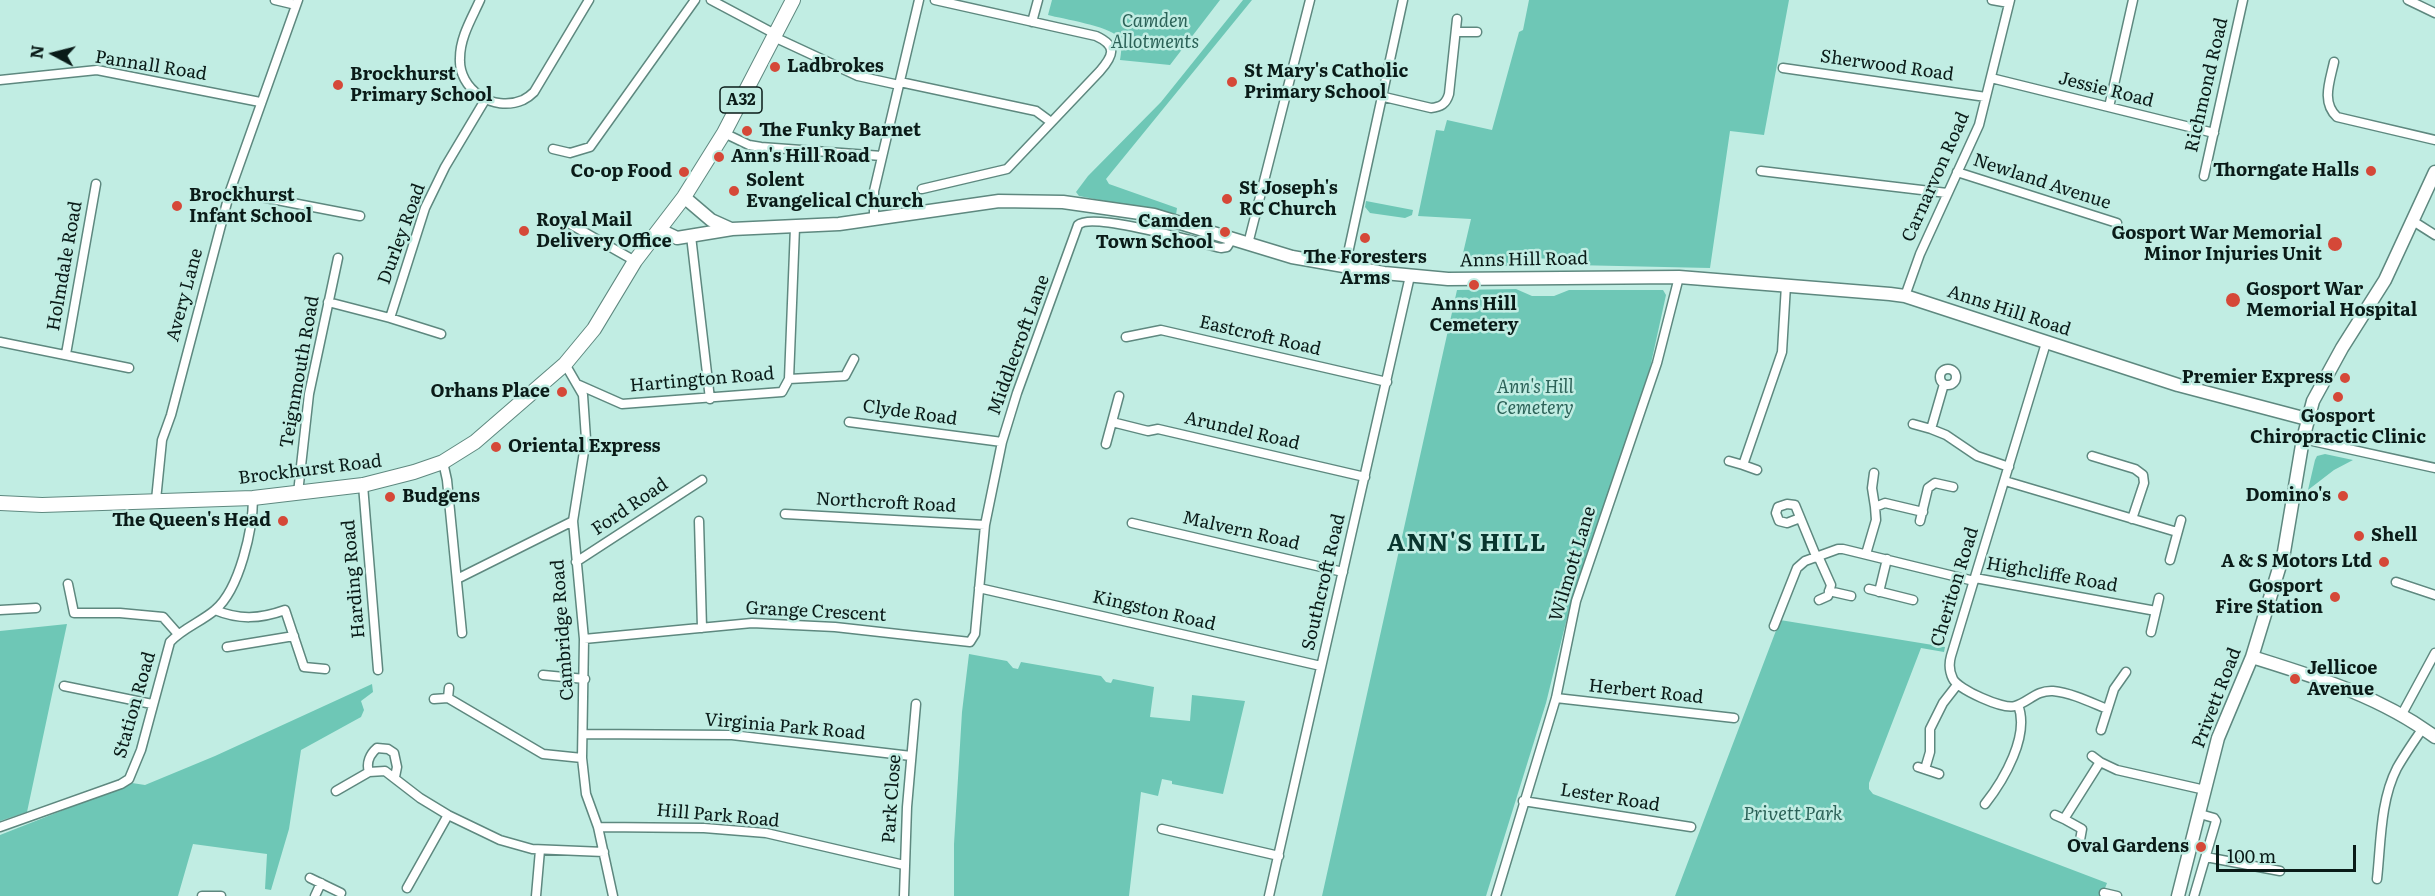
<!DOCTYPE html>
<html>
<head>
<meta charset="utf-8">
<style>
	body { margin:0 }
	#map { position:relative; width:2435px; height:896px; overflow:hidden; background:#c1ede3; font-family:Literata,serif }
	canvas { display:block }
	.north { position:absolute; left:24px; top:24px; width:60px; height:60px; -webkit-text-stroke:4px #c1ede3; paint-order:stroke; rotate:277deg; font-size:16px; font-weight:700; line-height:24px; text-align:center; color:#0a1b18 }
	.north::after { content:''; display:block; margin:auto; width:21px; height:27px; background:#0a1b18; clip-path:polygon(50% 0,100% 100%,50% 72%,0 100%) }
	.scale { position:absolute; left:2216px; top:845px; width:140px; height:27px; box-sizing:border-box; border:3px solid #0a1b18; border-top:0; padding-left:8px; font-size:18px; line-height:21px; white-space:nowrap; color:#0a1b18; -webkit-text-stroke:4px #c1ede3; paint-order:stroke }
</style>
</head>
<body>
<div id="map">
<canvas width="2435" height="896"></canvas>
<div class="north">N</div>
<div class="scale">100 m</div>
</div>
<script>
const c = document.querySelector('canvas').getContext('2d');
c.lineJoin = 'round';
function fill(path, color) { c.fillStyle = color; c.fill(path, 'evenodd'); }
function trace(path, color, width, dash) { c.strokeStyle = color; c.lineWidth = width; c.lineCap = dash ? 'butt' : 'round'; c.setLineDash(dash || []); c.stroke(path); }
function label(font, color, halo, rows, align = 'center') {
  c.font = font + ' Literata,serif'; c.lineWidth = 5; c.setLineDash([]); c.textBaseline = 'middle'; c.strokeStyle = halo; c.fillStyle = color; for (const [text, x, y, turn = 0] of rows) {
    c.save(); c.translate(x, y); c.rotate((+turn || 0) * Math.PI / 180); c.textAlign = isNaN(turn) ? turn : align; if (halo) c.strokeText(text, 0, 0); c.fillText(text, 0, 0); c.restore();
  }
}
const green = new Path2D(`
	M 1052,0 L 1220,0 L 1170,65 L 1120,60 C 1121,53 1123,43 1118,37 C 1109,26 1063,19 1048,15 Z
	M 1243,0 L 1252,0 L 1106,179 L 1109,184 L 1177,208 L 1176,215 L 1079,196 L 1076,192 L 1088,176 L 1161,102 Z
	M 1529,0 L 1789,0 L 1764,135 L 1730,131 L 1710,268 L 1573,265 L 1561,259 L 1523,258 L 1511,266 L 1460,266 L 1471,219 L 1418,216 L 1436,130 L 1444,131 L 1447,120 L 1492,130 L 1519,32 L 1523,30 Z
	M 1366,201 L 1413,210 L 1412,215 L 1405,218 L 1370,213 L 1365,207 Z
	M 1516,289 L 1532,296 L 1554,296 L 1569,290 L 1663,290 L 1666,295 L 1650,368 L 1566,622 L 1546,703 L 1486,896 L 1322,896 L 1457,290 Z
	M 2325,454 L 2353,460 L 2334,470 L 2308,490 L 2315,460 L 2317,456 Z
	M 1780,620 L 1945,647 L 1944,652 L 1921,648 L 1869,783 L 1869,789 L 1873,794 L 2107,883 L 2102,896 L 1675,896 Z
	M 67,624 L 27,812 L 0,821 L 0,631 Z
	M 969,654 L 1007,661 L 1013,668 L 1018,669 L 1021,662 L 1101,676 L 1106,682 L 1111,683 L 1113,679 L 1154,687 L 1150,717 L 1190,721 L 1192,695 L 1245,701 L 1223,794 L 1172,784 L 1172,781 L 1162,779 L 1158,796 L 1141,792 L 1129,896 L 954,896 L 954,844 L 962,712 Z
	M 372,684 L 373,692 L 361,701 L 364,710 L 361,717 L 301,750 L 289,829 L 271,890 L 265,889 L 267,854 L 193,844 L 178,896 L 0,896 L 0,835 L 132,783 L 145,785 L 215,756 Z`);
const street = new Path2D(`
	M 275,0 L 296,5
	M 480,0 C 472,18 460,37 460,58 C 458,89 493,113 523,100 C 527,98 531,95 534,92 L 589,0
	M 711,0 L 775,34
	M 1992,0 L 2009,3
	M 2408,0 L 2435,13
	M 1032,22 L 1038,0
	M 1457,32 L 1477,32
	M 774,37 L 858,76 L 899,85
	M 2334,62 C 2330,81 2321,102 2337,117 L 2435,140
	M 1783,68 L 1986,97
	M 1991,78 L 2214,133
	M 0,80 L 97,70 L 260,102
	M 900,82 L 1036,111 L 1051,122
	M 1380,96 L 1431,108 C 1441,107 1446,104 1449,94 L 1457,19
	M 2109,107 L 2133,0
	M 724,133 L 749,145 L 761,147 L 882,156
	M 553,149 L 570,153 L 590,147 L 695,0
	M 1761,171 L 1947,193
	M 1957,172 L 2117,223
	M 2204,176 L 2243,0
	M 922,189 L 1007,169 L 1100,71 C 1113,56 1118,46 1096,36 L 935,0
	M 230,191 L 360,216
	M 874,219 L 874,191 L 919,0
	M 563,220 L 635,261
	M 2413,221 L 2435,235
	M 691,236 L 710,399
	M 1248,244 L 1310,0
	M 1345,267 L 1403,0
	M 1905,296 L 1920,254 L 1979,125 L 2010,0
	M 328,302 L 390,318 L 441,334
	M 390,318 L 425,208 L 445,167 L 485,100
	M 1126,337 L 1161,330 L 1387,382
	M 0,342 L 129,368
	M 2046,343 L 1951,656 C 1949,663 1949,671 1953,679 C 1958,689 2003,710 2015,706 C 2029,702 2036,690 2053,691 C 2072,693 2090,702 2107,709
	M 66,354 L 96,184
	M 565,364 L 583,395 L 586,439 L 573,521 L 584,639 L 582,758 L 586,794 L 598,827 L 613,896
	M1940 377a8 8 0 1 1 16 0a8 8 0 1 1-16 0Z
	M 789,379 L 845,376 L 854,359
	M 1944,384 L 1931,429 L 1946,435 L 1977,456 L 2009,467
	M 579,385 L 622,404 L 782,392 L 789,379 L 795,227
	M 849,422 L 1002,442
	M 1112,422 L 1148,431 L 1158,429 L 1365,477
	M 1913,424 L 1931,429
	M 2303,439 L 2435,468
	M 1106,444 L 1119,396
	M 2092,456 L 2135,469 L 2143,475 L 2144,483 L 2132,519
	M 1729,461 L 1743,465 L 1782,352 L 1786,285
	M 443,462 L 447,480 L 462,633
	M 1743,465 L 1757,470
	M 1874,473 L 1872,488 L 1875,507
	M 2005,481 L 2177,532
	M 363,485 L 378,670
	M 298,493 L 309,394 L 338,258
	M 156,500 L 162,440 L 171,415 L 230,191 L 298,0
	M 785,514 L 985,525
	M 1800,518 L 1787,523 L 1779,521 L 1776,513 L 1778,507 L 1787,504 L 1795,505 L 1816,556
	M 699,521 L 702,628
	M 1920,521 L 1928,488 L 1935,483 L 1953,487
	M 1132,523 L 1343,572
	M 1866,554 L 1876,520 L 1875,507 L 1885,503 L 1923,512
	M 1818,556 L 1831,585 L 1828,596 L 1819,600
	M 2170,560 L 2181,520
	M 576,562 L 702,480
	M 1975,578 L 2156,611
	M 457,579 L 573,521
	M 2396,582 L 2435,595
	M 68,584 L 74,613 L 120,613 L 163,617 L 178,634
	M 979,588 L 1321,666
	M 1869,589 L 1913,600
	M 1829,591 L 1851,596
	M 1879,592 L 1887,559
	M 0,610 L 36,608
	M 215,610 C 239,620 260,619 285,610 L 304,667 L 325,669
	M 1774,626 L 1797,568 L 1805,561 L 1838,549 L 1843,549 L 1974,581
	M 2151,632 L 2159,598
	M 584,639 L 752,623 L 835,627 L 970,642 L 975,634 L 985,525 L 1002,442 L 1017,393 L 1078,225 C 1092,211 1198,243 1221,248 L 1227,247 L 1232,239
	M 227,647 L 294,636
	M 543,675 L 585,679
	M 64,686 L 152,704
	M 448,698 L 449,688
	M 1556,698 L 1734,718
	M 434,699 L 448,698 L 543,754 L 582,758
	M 2402,714 L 2435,653
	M 2101,730 L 2114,689 L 2126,672
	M 584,734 L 732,735 L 911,756
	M 2092,756 L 2100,762
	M 1918,767 L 1939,774
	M 1925,769 L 1930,752 L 1930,729 L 1943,703 L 1957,685
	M 369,772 C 366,763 370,754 377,748 L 388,749 L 394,753 L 397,767 L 395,777
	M 336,791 L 369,772 L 385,771 L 420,798 L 448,815 L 500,840 L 532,849 L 604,852
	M 1523,801 L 1691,827
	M 1985,804 C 2004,780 2030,735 2018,705
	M 2055,815 L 2064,819
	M 0,827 L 121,784 L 129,779 L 141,750 L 170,642 C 183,628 201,622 215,610 C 240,589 253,528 253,498
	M 598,827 L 704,828 L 766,833 L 904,865
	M 1162,829 L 1279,856
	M 2080,840 L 2082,829 L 2064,819 L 2100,762 L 2117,770 L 2205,790
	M 2206,857 L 2280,871
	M 310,878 L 341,893
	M 2377,879 C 2381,843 2380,801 2397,768 C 2405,754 2414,741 2423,728
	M 407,888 L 448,815
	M 2104,893 L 2117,896
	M 202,896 L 221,896
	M 315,896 L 321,883
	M 536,896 L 540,850
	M 904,896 L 907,807 L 916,704
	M 1269,896 L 1410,276
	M 1496,896 L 1556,698 L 1576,601 L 1657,363 L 1679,277
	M 2194,896 L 2216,821 L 2214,818 L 2200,814`);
const secondary = new Path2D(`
	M 684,197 L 711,220 L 731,229
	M 660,230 L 677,238 L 732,229 L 839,224 L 999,201 L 1063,202 L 1154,215 L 1292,257 L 1384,273 L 1448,279 L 1679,277 L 1890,294 L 1905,296 L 2178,385 L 2307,419
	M 2252,657 C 2316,677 2380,696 2435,737
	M 2178,896 L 2218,738 L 2252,657 L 2284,552 L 2303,439 L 2313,401 L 2342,348 L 2385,280 L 2435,172`);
const primary = new Path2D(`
	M 0,503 L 42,505 L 253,498 L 363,485 L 414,472 L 443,462 L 475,442 L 565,364 L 594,329 L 635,261 L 684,197 L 724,133 L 793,0`);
const markers = [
	[775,67,6,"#d54838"],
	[1232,82,6,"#d54838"],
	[338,85,6,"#d54838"],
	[747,131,6,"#d54838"],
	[719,157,6,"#d54838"],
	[2371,171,6,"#d54838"],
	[684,172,6,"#d54838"],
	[734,191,6,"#d54838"],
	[1227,199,6,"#d54838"],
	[177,206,6,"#d54838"],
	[524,231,6,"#d54838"],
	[1225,232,6,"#d54838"],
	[1365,238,6,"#d54838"],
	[2335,244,8,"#d54838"],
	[1474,285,6,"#d54838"],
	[2233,300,8,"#d54838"],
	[2345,378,6,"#d54838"],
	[562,392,6,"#d54838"],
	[2338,397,6,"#d54838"],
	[496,447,6,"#d54838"],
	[2343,496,6,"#d54838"],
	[390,497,6,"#d54838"],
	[283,521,6,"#d54838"],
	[2359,536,6,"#d54838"],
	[2384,562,6,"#d54838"],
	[2335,597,6,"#d54838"],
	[2295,679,6,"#d54838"],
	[2201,847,6,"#d54838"]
];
const shields = [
	[741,100,42]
];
const shieldNames = [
	["A32",741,100]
];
const parkNames = [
	["Camden",1155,22],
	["Allotments",1155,43],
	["Ann's Hill",1535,388],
	["Cemetery",1535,409],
	["Privett Park",1793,815]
];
const streetNames = [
	["Pannall Road",151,66,9],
	["Sherwood Road",1887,66,8],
	["Richmond Road",2207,85,-77],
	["Jessie Road",2106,90,14],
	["Carnarvon Road",1936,177,-66],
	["Newland Avenue",2042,182,18],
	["Durley Road",402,234,-70],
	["Anns Hill Road",1524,260,-1],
	["Holmdale Road",65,266,-80],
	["Avery Lane",185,295,-75],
	["Anns Hill Road",2009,311,18],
	["Eastcroft Road",1260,336,13],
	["Middlecroft Lane",1019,345,-70],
	["Teignmouth Road",300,372,-80],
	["Hartington Road",702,380,-5],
	["Clyde Road",910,413,8],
	["Arundel Road",1242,431,13],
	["Brockhurst Road",310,470,-7],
	["Northcroft Road",886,503,3],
	["Ford Road",630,507,-34],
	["Malvern Road",1241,531,13],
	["Wilmott Lane",1573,564,-73],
	["Highcliffe Road",2052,575,10],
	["Harding Road",354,579,-95],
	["Southcroft Road",1324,582,-77],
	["Cheriton Road",1955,587,-73],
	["Kingston Road",1154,611,13],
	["Grange Crescent",816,612,3],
	["Cambridge Road",563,630,-94],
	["Herbert Road",1646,692,6],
	["Privett Road",2217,698,-69],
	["Station Road",135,705,-74],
	["Virginia Park Road",785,727,5],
	["Lester Road",1610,798,9],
	["Park Close",892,799,-86],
	["Hill Park Road",718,816,5]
];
const poiNames = [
	["Ladbrokes",787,67],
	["St Mary's Catholic",1244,72],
	["Primary School",1244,93],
	["Brockhurst",350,75],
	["Primary School",350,96],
	["The Funky Barnet",759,131],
	["Ann's Hill Road",731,157],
	["Thorngate Halls",2359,171,"right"],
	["Co-op Food",672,172,"right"],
	["Solent",746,181],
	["Evangelical Church",746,202],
	["St Joseph's",1239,189],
	["RC Church",1239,210],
	["Brockhurst",189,196],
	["Infant School",189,217],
	["Royal Mail",536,221],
	["Delivery Office",536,242],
	["Camden",1213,222,"right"],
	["Town School",1213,243,"right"],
	["Gosport War Memorial",2322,234,"right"],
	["Minor Injuries Unit",2322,255,"right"],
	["The Foresters",1365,258,"center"],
	["Arms",1365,279,"center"],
	["Gosport War",2246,290],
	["Memorial Hospital",2246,311],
	["Anns Hill",1474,305,"center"],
	["Cemetery",1474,326,"center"],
	["Premier Express",2333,378,"right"],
	["Orhans Place",550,392,"right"],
	["Gosport",2338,417,"center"],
	["Chiropractic Clinic",2338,438,"center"],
	["Oriental Express",508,447],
	["Domino's",2331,496,"right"],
	["Budgens",402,497],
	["The Queen's Head",271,521,"right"],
	["Shell",2371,536],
	["A & S Motors Ltd",2372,562,"right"],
	["Gosport",2323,587,"right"],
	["Fire Station",2323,608,"right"],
	["Jellicoe",2307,669],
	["Avenue",2307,690],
	["Oval Gardens",2189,847,"right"]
];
const districtNames = [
	["ANN'S HILL",1467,544]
];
fill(green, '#6ec7b6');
trace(street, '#5e887f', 11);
trace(secondary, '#5e887f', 15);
trace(primary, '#5e887f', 16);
trace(street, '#fff', 8);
trace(secondary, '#fff', 12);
trace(primary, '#fff', 14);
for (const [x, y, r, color] of markers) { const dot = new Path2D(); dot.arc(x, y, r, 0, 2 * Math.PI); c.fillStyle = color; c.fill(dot); trace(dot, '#c1ede3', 2); }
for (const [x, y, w] of shields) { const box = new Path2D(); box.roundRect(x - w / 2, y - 13, w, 26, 4.5); c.fillStyle = '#c1ede3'; c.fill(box); trace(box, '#0a1b18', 1.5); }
label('bold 16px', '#0a1b18', null, shieldNames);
label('italic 18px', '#2c6258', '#c1ede3', parkNames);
label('18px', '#0a1b18', '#c1ede3', streetNames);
label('bold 18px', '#0a1b18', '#c1ede3', poiNames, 'left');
c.letterSpacing = '1.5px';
label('bold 24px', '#09352e', '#c1ede3', districtNames);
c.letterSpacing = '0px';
</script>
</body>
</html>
